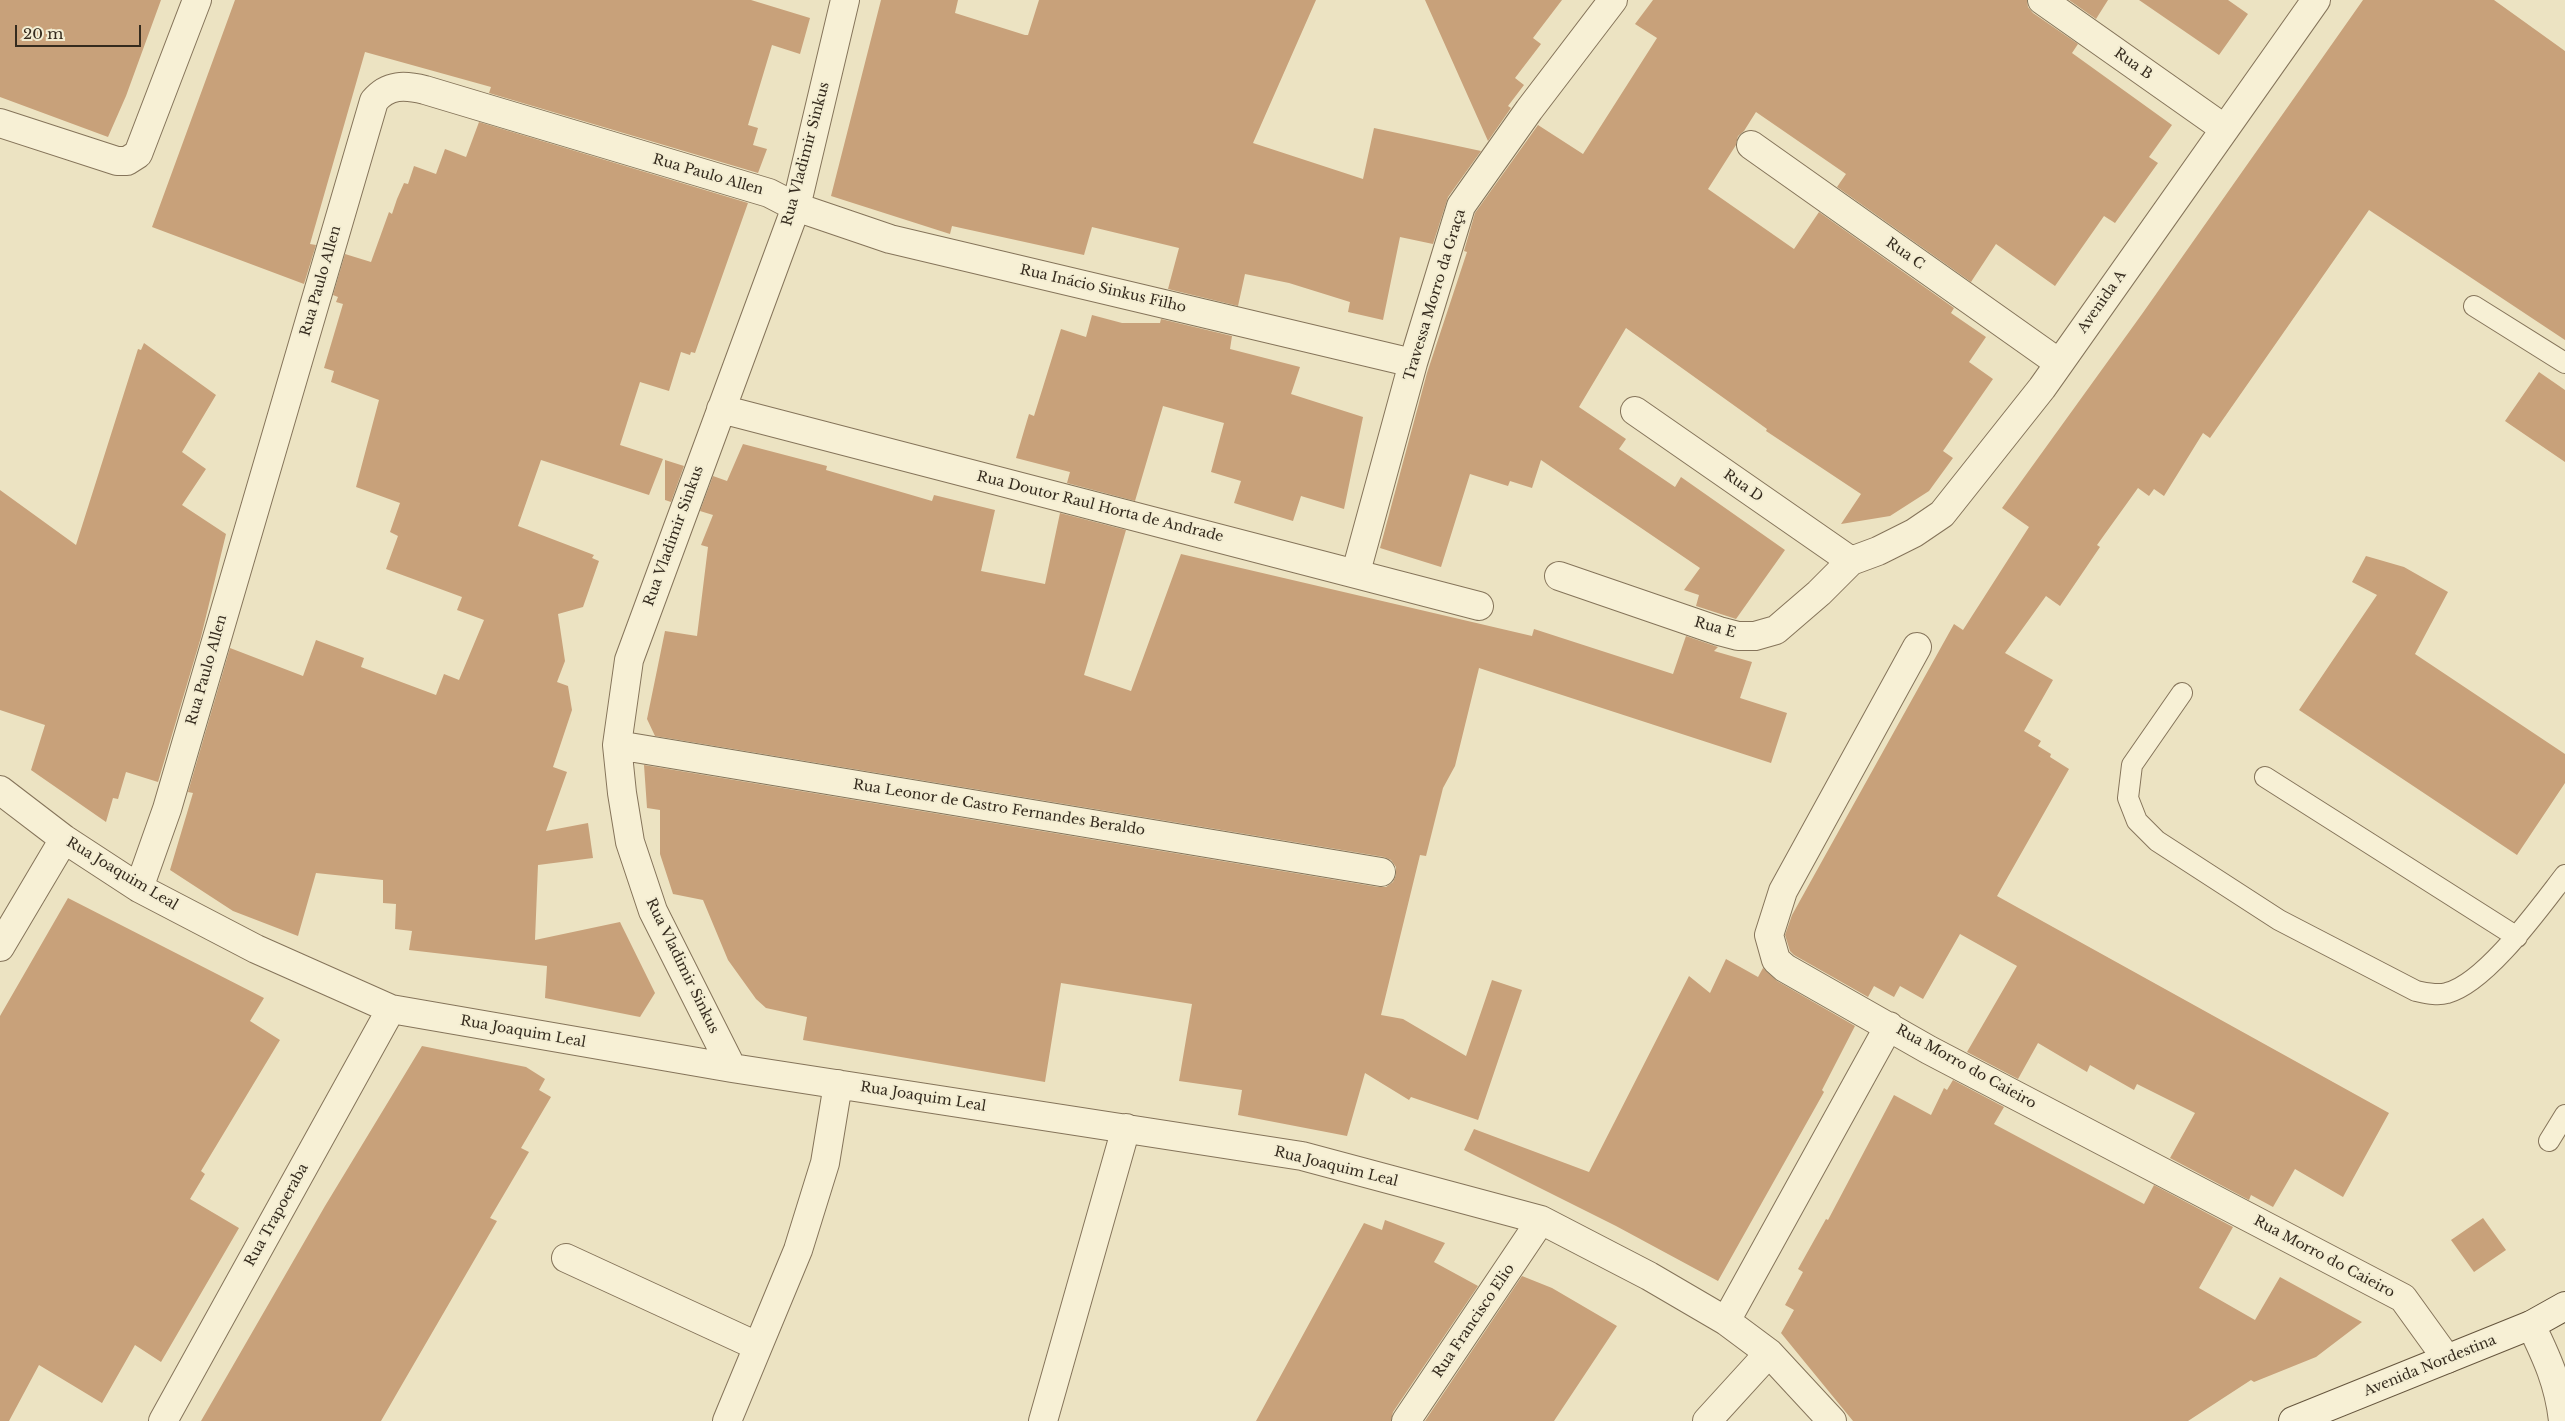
<!DOCTYPE html>
<html>
<head>
<meta charset="utf-8">
<style>
	body { margin:0 }
	#map { position:relative; width:2565px; height:1421px; overflow:hidden; background:#ece3c2; font-family:"Libre Baskerville",serif }
	canvas { display:block }
	.scale { position:absolute; left:15px; top:25px; width:126px; height:22px; box-sizing:border-box; border:2px solid #352b1e; border-top:0; padding-left:6px; font-size:15px; line-height:18px; white-space:nowrap; color:#352b1e; -webkit-text-stroke:4px #f3edd2; paint-order:stroke }
</style>
</head>
<body>
<div id="map">
<canvas width="2565" height="1421"></canvas>
<div class="scale">20 m</div>
</div>
<script>
const c = document.querySelector('canvas').getContext('2d');
c.lineJoin = 'round';
function fill(path, color) { c.fillStyle = color; c.fill(path, 'evenodd'); }
function trace(path, color, width, dash) { c.strokeStyle = color; c.lineWidth = width; c.lineCap = dash ? 'butt' : 'round'; c.setLineDash(dash || []); c.stroke(path); }
function label(font, color, halo, rows, align = 'center') {
  c.font = font + ' "Libre Baskerville",serif'; c.lineWidth = 4; c.setLineDash([]); c.textBaseline = 'middle'; c.strokeStyle = halo; c.fillStyle = color; for (const [text, x, y, turn = 0] of rows) {
    c.save(); c.translate(x, y); c.rotate((+turn || 0) * Math.PI / 180); c.textAlign = isNaN(turn) ? turn : align; if (halo) c.strokeText(text, 0, 0); c.fillText(text, 0, 0); c.restore();
  }
}
const building = new Path2D(`
	M 0,0 L 161,0 L 126,96 L 108,137 L 0,97 Z
	M 235,0 L 751,0 L 810,18 L 800,54 L 772,45 L 748,125 L 758,128 L 753,145 L 767,149 L 758,173 L 489,93 L 491,87 L 365,52 L 310,244 L 316,245 L 304,284 L 152,227 Z
	M 881,0 L 958,0 L 955,13 L 1025,35 L 1028,35 L 1039,0 L 1316,0 L 1253,143 L 1363,179 L 1374,128 L 1481,151 L 1448,197 L 1433,244 L 1400,237 L 1383,320 L 1348,312 L 1350,302 L 1289,283 L 1245,274 L 1238,306 L 1168,289 L 1179,248 L 1092,227 L 1084,255 L 952,226 L 950,234 L 831,196 Z
	M 1425,0 L 1562,0 L 1533,38 L 1541,44 L 1515,78 L 1524,85 L 1508,106 L 1511,108 L 1488,141 Z
	M 1653,0 L 2027,0 L 2028,7 L 2033,13 L 2078,44 L 2072,53 L 2172,125 L 2149,157 L 2158,163 L 2115,223 L 2104,216 L 2055,286 L 1996,244 L 1971,282 L 1837,187 L 1846,174 L 1756,112 L 1744,131 L 1738,136 L 1736,145 L 1708,189 L 1794,249 L 1819,212 L 1954,308 L 1951,313 L 1986,337 L 1969,362 L 1993,379 L 1943,451 L 1953,458 L 1929,491 L 1890,516 L 1841,524 L 1861,494 L 1766,431 L 1767,429 L 1626,328 L 1579,407 L 1626,439 L 1619,449 L 1675,487 L 1681,477 L 1785,550 L 1736,619 L 1696,606 L 1699,595 L 1684,590 L 1700,568 L 1541,460 L 1532,488 L 1510,481 L 1508,486 L 1470,474 L 1441,567 L 1380,548 L 1427,373 L 1467,252 L 1464,251 L 1475,213 L 1538,125 L 1583,154 L 1657,38 L 1635,24 Z
	M 2069,0 L 2108,0 L 2096,19 Z
	M 2139,0 L 2228,0 L 2248,14 L 2219,55 Z
	M 2363,0 L 2494,0 L 2565,51 L 2565,340 L 2369,210 L 2210,438 L 2203,433 L 2164,496 L 2154,489 L 2149,496 L 2138,488 L 2097,545 L 2100,547 L 2060,606 L 2046,596 L 2005,653 L 2053,680 L 2024,731 L 2041,741 L 2038,746 L 2051,754 L 2050,757 L 2069,769 L 1997,896 L 2389,1113 L 2343,1197 L 2295,1169 L 2273,1207 L 2251,1195 L 2249,1200 L 2170,1158 L 2195,1113 L 2137,1084 L 2134,1090 L 2090,1065 L 2087,1072 L 2038,1043 L 2018,1079 L 1967,1052 L 2017,966 L 1960,934 L 1923,999 L 1900,986 L 1894,997 L 1874,986 L 1868,997 L 1794,955 L 1790,951 L 1785,935 L 1792,915 L 1954,624 L 1963,630 L 2029,527 L 2002,508 L 2142,314 Z
	M 479,122 L 748,203 L 695,353 L 691,352 L 690,355 L 681,352 L 669,391 L 640,382 L 620,445 L 663,459 L 649,495 L 541,460 L 518,526 L 594,555 L 592,558 L 599,561 L 583,607 L 558,614 L 565,661 L 557,682 L 568,686 L 572,710 L 553,767 L 567,772 L 546,831 L 588,823 L 593,858 L 538,865 L 535,940 L 620,922 L 655,993 L 640,1017 L 545,998 L 547,966 L 409,950 L 412,931 L 395,929 L 396,904 L 383,903 L 383,880 L 316,873 L 298,936 L 233,911 L 170,870 L 193,793 L 188,792 L 230,648 L 303,676 L 316,640 L 364,658 L 361,667 L 436,695 L 444,674 L 459,680 L 484,620 L 457,610 L 462,597 L 386,569 L 398,536 L 390,532 L 400,503 L 356,487 L 379,400 L 331,382 L 334,371 L 324,368 L 343,304 L 336,302 L 338,297 L 333,295 L 345,254 L 371,262 L 389,212 L 392,214 L 397,199 L 404,183 L 408,184 L 414,166 L 436,174 L 445,149 L 466,157 Z
	M 1092,315 L 1122,323 L 1160,323 L 1161,319 L 1232,336 L 1230,349 L 1300,367 L 1291,394 L 1363,417 L 1344,509 L 1301,496 L 1293,521 L 1234,503 L 1241,481 L 1211,472 L 1224,423 L 1163,406 L 1135,501 L 1067,483 L 1070,472 L 1016,458 L 1029,414 L 1034,416 L 1061,329 L 1086,337 Z
	M 144,343 L 216,395 L 182,452 L 206,469 L 182,505 L 226,534 L 201,637 L 158,782 L 126,772 L 118,799 L 113,798 L 106,822 L 31,770 L 45,725 L 0,710 L 0,490 L 76,545 L 138,349 L 141,350 Z
	M 2539,372 L 2565,390 L 2565,462 L 2505,421 Z
	M 743,444 L 827,466 L 826,470 L 932,501 L 934,495 L 995,510 L 981,571 L 1045,584 L 1060,513 L 1126,530 L 1084,675 L 1131,691 L 1181,554 L 1532,636 L 1534,629 L 1673,674 L 1686,636 L 1718,647 L 1714,651 L 1752,662 L 1740,698 L 1787,713 L 1771,763 L 1479,668 L 1455,766 L 1443,788 L 1426,856 L 1420,855 L 1381,1015 L 1403,1019 L 1466,1056 L 1492,980 L 1522,990 L 1478,1120 L 1411,1097 L 1409,1100 L 1365,1073 L 1347,1136 L 1238,1115 L 1242,1090 L 1179,1081 L 1192,1004 L 1061,983 L 1045,1082 L 803,1040 L 807,1017 L 766,1008 L 756,999 L 728,960 L 703,900 L 673,894 L 660,854 L 660,810 L 647,808 L 644,765 L 1378,887 L 1386,887 L 1393,882 L 1396,875 L 1396,867 L 1391,860 L 1384,857 L 655,736 L 647,719 L 665,631 L 697,636 L 708,547 L 701,545 L 713,515 L 700,511 L 713,476 L 727,481 Z
	M 665,460 L 684,466 L 671,502 L 665,500 Z
	M 2366,556 L 2404,567 L 2448,592 L 2415,654 L 2565,754 L 2565,783 L 2517,855 L 2299,710 L 2377,595 L 2352,582 Z
	M 68,898 L 264,998 L 250,1021 L 280,1040 L 201,1171 L 205,1174 L 190,1199 L 239,1228 L 161,1362 L 135,1345 L 102,1403 L 39,1365 L 9,1421 L 0,1421 L 0,1016 Z
	M 1726,959 L 1758,977 L 1763,968 L 1777,981 L 1855,1026 L 1822,1090 L 1824,1092 L 1718,1281 L 1616,1226 L 1464,1150 L 1474,1129 L 1589,1172 L 1689,976 L 1710,993 Z
	M 422,1046 L 526,1067 L 545,1079 L 539,1090 L 551,1097 L 521,1148 L 529,1152 L 490,1218 L 497,1221 L 400,1388 L 381,1421 L 201,1421 L 325,1206 Z
	M 1953,1080 L 2004,1107 L 1994,1124 L 2144,1204 L 2154,1185 L 2233,1227 L 2199,1288 L 2255,1320 L 2280,1277 L 2362,1322 L 2316,1357 L 2254,1382 L 2251,1380 L 2188,1421 L 1853,1421 L 1781,1333 L 1794,1310 L 1785,1305 L 1803,1272 L 1798,1269 L 1826,1219 L 1828,1220 L 1894,1095 L 1931,1115 L 1944,1088 L 1947,1090 Z
	M 2483,1218 L 2506,1250 L 2474,1272 L 2451,1240 Z
	M 1385,1220 L 1445,1243 L 1434,1262 L 1478,1286 L 1393,1412 L 1391,1421 L 1256,1421 L 1364,1223 L 1382,1230 Z
	M 1522,1276 L 1552,1288 L 1617,1326 L 1554,1421 L 1425,1421 Z`);
const service = new Path2D(`
	M 2474,306 L 2565,363
	M 2182,693 L 2132,765 L 2128,798 L 2137,821 L 2157,841 L 2279,920 L 2416,991 C 2426,993 2437,996 2447,993 C 2486,983 2540,907 2565,875
	M 2265,777 L 2517,937
	M 2549,1141 L 2565,1115`);
const minor = new Path2D(`
	M 2042,0 L 2225,129
	M 0,123 L 117,161 L 127,161 L 138,154 L 197,0
	M 1751,145 L 2059,363
	M 721,409 L 1479,606
	M 1635,411 L 1851,561
	M 1356,572 L 1413,363 L 1461,206 L 1529,110 L 1613,0
	M 1559,576 L 1719,631 L 1738,636 L 1755,636 L 1776,630 L 1819,593 L 1851,561 L 1878,551 L 1914,533 L 1942,514 L 2042,388 L 2316,0
	M 1917,647 L 1783,891 L 1769,935 L 1776,960 L 1785,968 L 1929,1050 L 2403,1298 L 2447,1359
	M 617,745 L 1381,872
	M 0,790 L 64,839 L 139,888 L 256,949 L 391,1009 L 732,1068 L 1302,1156 L 1541,1220 L 1649,1276 L 1726,1321 L 1769,1353 L 1832,1421
	M 139,888 L 167,809 L 374,101 C 388,84 405,85 425,90 L 769,193 L 796,207 L 890,239 L 1413,363
	M 0,947 L 64,839
	M 732,1068 L 653,911 L 630,842 L 622,793 L 617,745 L 629,660 L 796,207 L 845,0
	M 566,1258 L 757,1346
	M 1726,1321 L 1889,1026
	M 2531,1325 C 2547,1358 2559,1384 2563,1421
	M 163,1421 L 391,1009
	M 727,1421 L 798,1250 L 825,1163 L 838,1084
	M 1043,1421 L 1126,1128
	M 1406,1421 L 1541,1220
	M 1707,1421 L 1769,1353`);
const secondary = new Path2D(`
	M 2293,1421 L 2531,1325 L 2565,1306`);
const streetNames = [
	["Rua B",2133,64,35],
	["Rua Vladimir Sinkus",806,154,-75],
	["Rua Paulo Allen",708,175,16],
	["Rua C",1905,254,35],
	["Rua Paulo Allen",321,281,-74],
	["Rua Inácio Sinkus Filho",1103,289,13],
	["Travessa Morro da Graça",1435,295,-73],
	["Avenida A",2102,302,-55],
	["Rua D",1743,486,35],
	["Rua Doutor Raul Horta de Andrade",1100,507,14],
	["Rua Vladimir Sinkus",674,536,-70],
	["Rua E",1715,628,16],
	["Rua Paulo Allen",207,670,-74],
	["Rua Leonor de Castro Fernandes Beraldo",999,808,9],
	["Rua Joaquim Leal",122,874,31],
	["Rua Vladimir Sinkus",682,966,64],
	["Rua Joaquim Leal",523,1032,10],
	["Rua Morro do Caieiro",1966,1067,29],
	["Rua Joaquim Leal",923,1097,9],
	["Rua Joaquim Leal",1336,1167,14],
	["Rua Trapoeraba",277,1215,-61],
	["Rua Morro do Caieiro",2324,1257,28],
	["Rua Francisco Elio",1474,1321,-56],
	["Avenida Nordestina",2430,1366,-22]
];
fill(building, '#c8a17a');
trace(service, '#85745a', 22);
trace(minor, '#85745a', 30);
trace(secondary, '#66563e', 30);
trace(service, '#f7f0d5', 20);
trace(minor, '#f7f0d5', 28);
trace(secondary, '#f7f0d5', 28);
label('14px', '#352b1e', '#f3edd2', streetNames);
</script>
</body>
</html>
